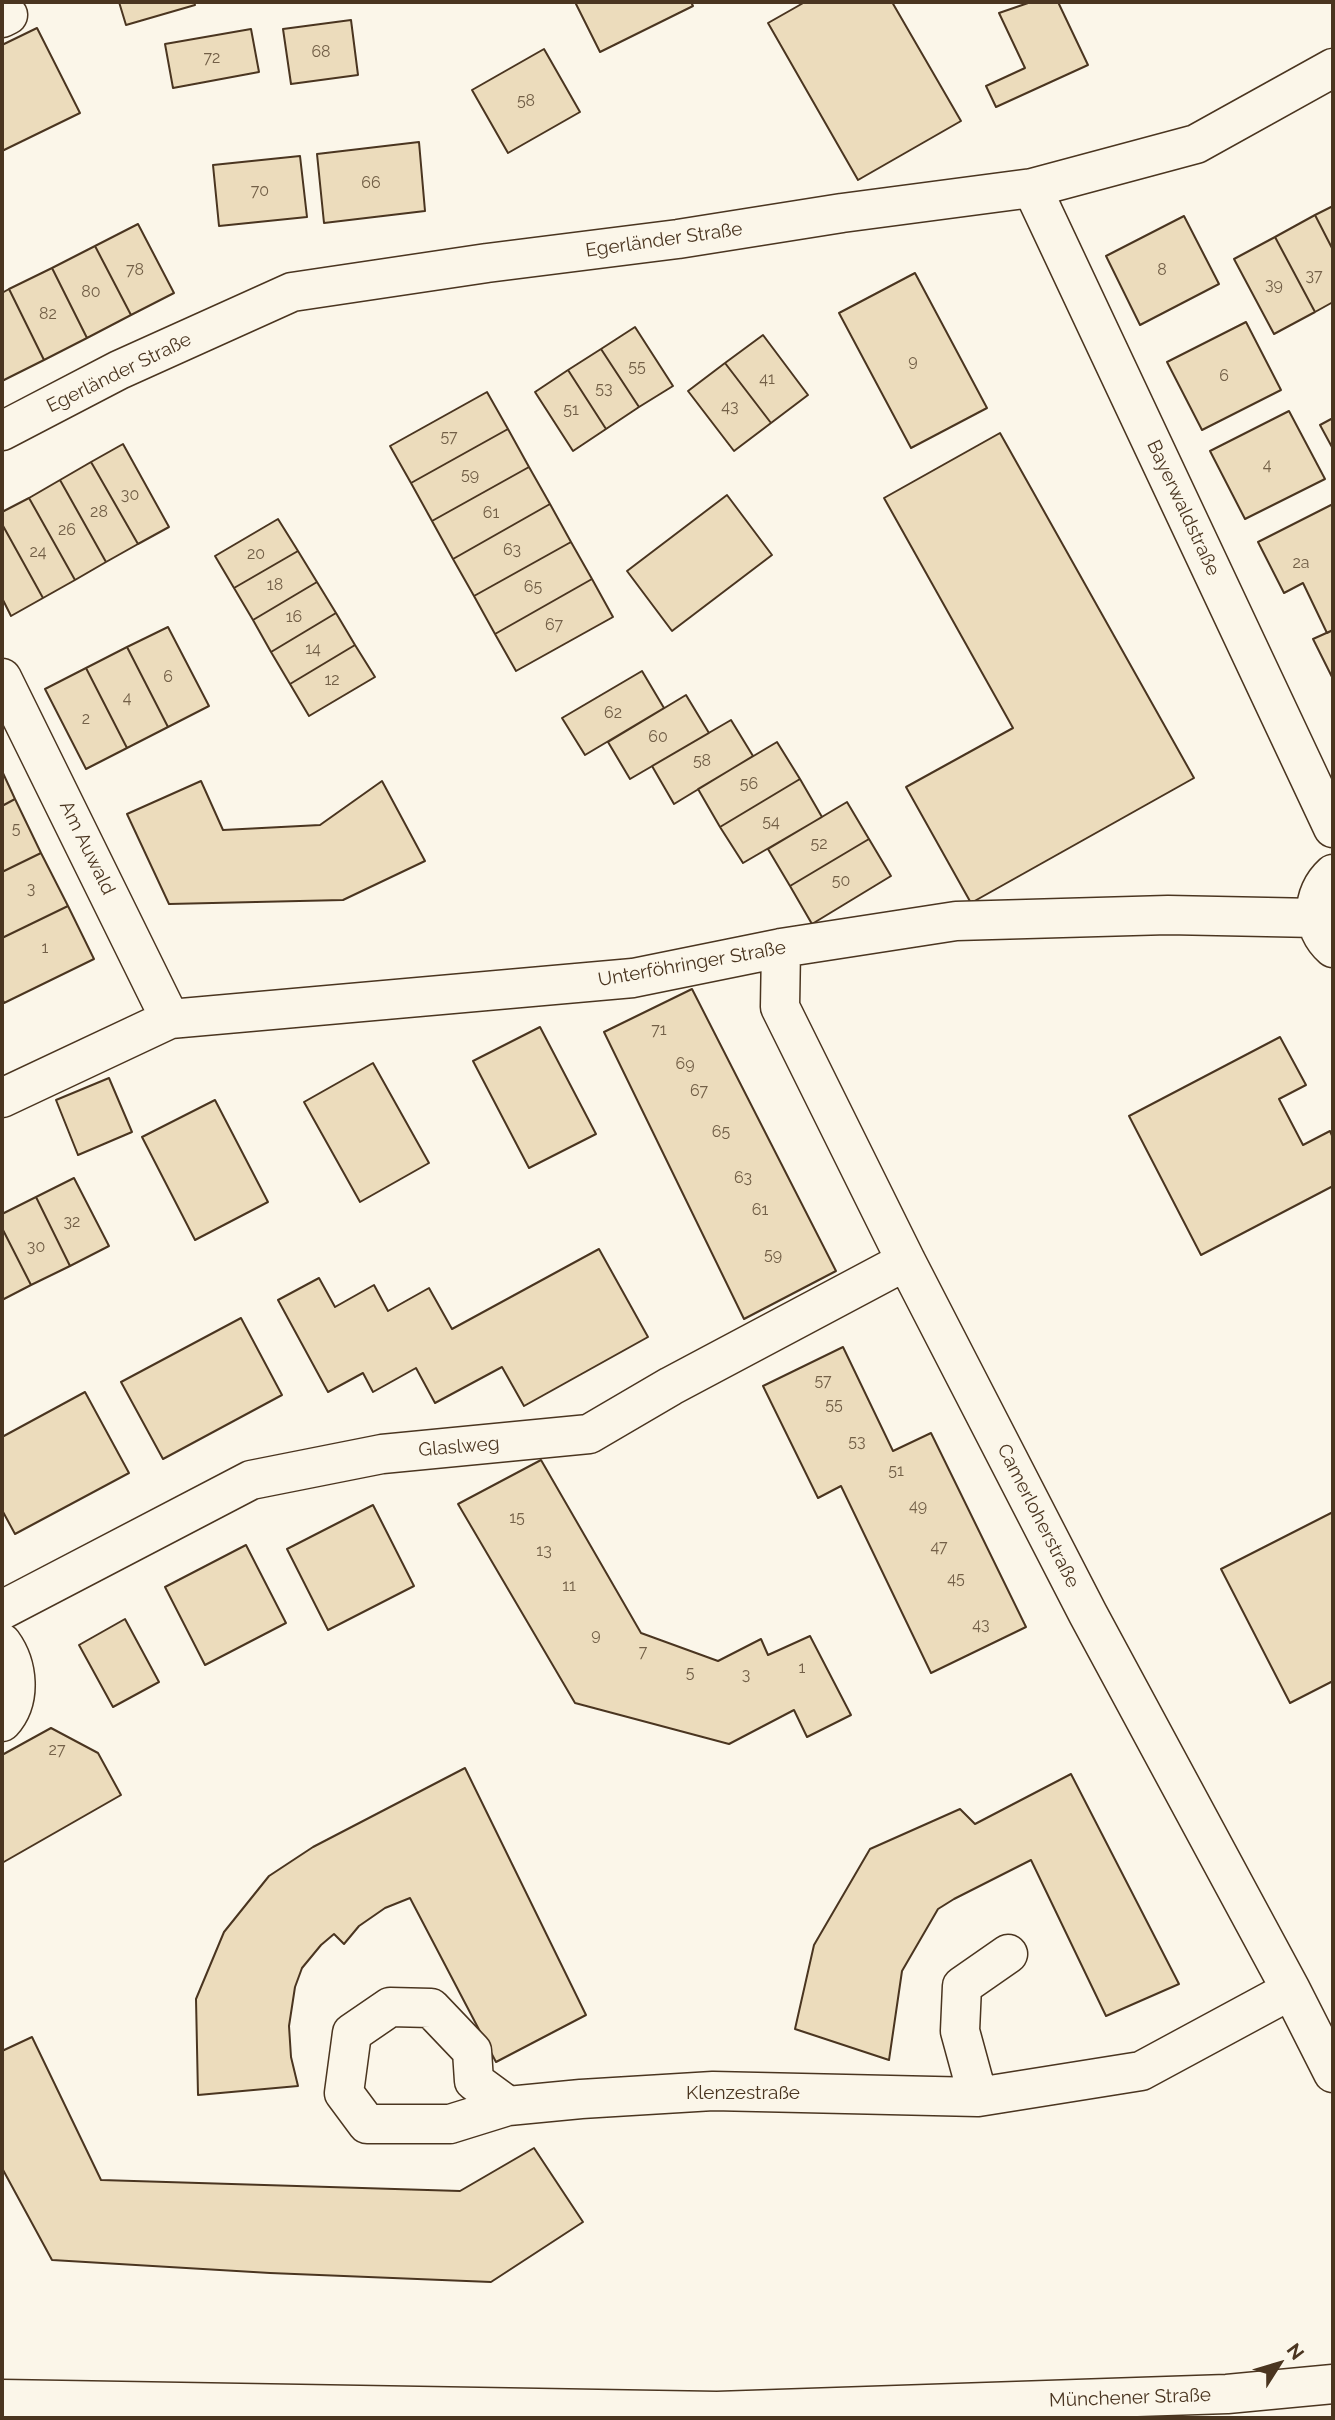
<!DOCTYPE html>
<html>
<head>
<meta charset="utf-8">
<style>
	body { margin:0 }
	#map { position:relative; width:1335px; height:2420px; overflow:hidden; background:#fbf6e9; font-family:Raleway,sans-serif }
	canvas { display:block }
	.frame { position:absolute; inset:0; border:4px solid #4a3520; pointer-events:none }
	.north { position:absolute; left:1244px; top:2329px; width:70px; height:70px; -webkit-text-stroke:5px #fbf6e9; paint-order:stroke; rotate:53deg; font-size:19px; font-weight:700; line-height:28px; text-align:center; color:#4a3520 }
	.north::after { content:''; display:block; margin:auto; width:24px; height:32px; background:#4a3520; clip-path:polygon(50% 0,100% 100%,50% 72%,0 100%) }
</style>
</head>
<body>
<div id="map">
<canvas width="1335" height="2420"></canvas>
<div class="frame"></div>
<div class="north">N</div>
</div>
<script>
const c = document.querySelector('canvas').getContext('2d');
c.lineJoin = 'round';
function fill(path, color) { c.fillStyle = color; c.fill(path, 'evenodd'); }
function trace(path, color, width, dash) { c.strokeStyle = color; c.lineWidth = width; c.lineCap = dash ? 'butt' : 'round'; c.setLineDash(dash || []); c.stroke(path); }
function label(font, color, halo, rows, align = 'center') {
  c.font = font + ' Raleway,sans-serif'; c.lineWidth = 5; c.setLineDash([]); c.textBaseline = 'middle'; c.strokeStyle = halo; c.fillStyle = color; for (const [text, x, y, turn = 0] of rows) {
    c.save(); c.translate(x, y); c.rotate((+turn || 0) * Math.PI / 180); c.textAlign = isNaN(turn) ? turn : align; if (halo) c.strokeText(text, 0, 0); c.fillText(text, 0, 0); c.restore();
  }
}
const building = new Path2D(`
	M 119,2 L 194,2 L 195,5 L 126,25 Z
	M 575,2 L 691,2 L 693,6 L 600,52 Z
	M 805,2 L 892,2 L 961,121 L 858,180 L 768,23 Z
	M 1031,2 L 1058,2 L 1088,65 L 996,107 L 986,86 L 1025,68 L 999,13 Z
	M 351,20 L 358,75 L 291,84 L 283,29 Z
	M 37,28 L 80,113 L 2,151 L 2,45 Z
	M 251,29 L 259,72 L 173,88 L 165,44 Z
	M 544,49 L 580,112 L 508,153 L 472,90 Z
	M 419,142 L 425,211 L 324,223 L 317,154 Z
	M 300,156 L 307,217 L 219,226 L 213,165 Z
	M 1333,206 L 1333,250 L 1315,215 Z
	M 1315,215 L 1333,250 L 1333,302 L 1315,312 L 1275,237 Z
	M 1184,216 L 1219,284 L 1140,325 L 1106,256 Z
	M 138,224 L 174,293 L 131,315 L 95,246 Z
	M 1275,237 L 1315,312 L 1274,334 L 1234,259 Z
	M 95,246 L 131,315 L 87,338 L 52,268 Z
	M 52,268 L 87,338 L 44,360 L 9,289 Z
	M 915,273 L 987,408 L 911,448 L 839,313 Z
	M 9,289 L 44,360 L 2,381 L 2,293 Z
	M 1246,322 L 1281,390 L 1202,430 L 1167,362 Z
	M 635,327 L 673,386 L 639,407 L 601,349 Z
	M 763,335 L 808,395 L 771,423 L 725,363 Z
	M 601,349 L 639,407 L 606,429 L 568,370 Z
	M 725,363 L 771,423 L 734,451 L 688,391 Z
	M 568,370 L 606,429 L 573,451 L 535,392 Z
	M 487,392 L 508,429 L 411,483 L 390,446 Z
	M 1289,411 L 1325,479 L 1245,519 L 1210,451 Z
	M 1333,418 L 1333,449 L 1320,425 Z
	M 508,429 L 529,467 L 432,521 L 411,483 Z
	M 1000,433 L 1194,778 L 971,903 L 906,787 L 1013,728 L 884,498 Z
	M 123,444 L 169,527 L 138,544 L 91,462 Z
	M 91,462 L 138,544 L 106,562 L 60,480 Z
	M 529,467 L 550,504 L 453,559 L 432,521 Z
	M 60,480 L 106,562 L 75,580 L 29,498 Z
	M 727,495 L 772,555 L 672,631 L 627,571 Z
	M 29,498 L 75,580 L 43,598 L 2,524 L 2,512 Z
	M 550,504 L 571,542 L 474,596 L 453,559 Z
	M 1333,504 L 1333,630 L 1327,633 L 1303,583 L 1284,593 L 1258,542 Z
	M 278,519 L 298,551 L 234,588 L 215,556 Z
	M 2,524 L 43,598 L 11,616 L 2,598 Z
	M 571,542 L 592,579 L 495,634 L 474,596 Z
	M 298,551 L 317,582 L 253,620 L 234,588 Z
	M 592,579 L 613,617 L 516,671 L 495,634 Z
	M 317,582 L 336,613 L 271,652 L 253,620 Z
	M 336,613 L 355,645 L 290,684 L 271,652 Z
	M 168,627 L 209,706 L 168,727 L 127,647 Z
	M 1333,630 L 1333,679 L 1313,639 Z
	M 355,645 L 375,677 L 309,716 L 290,684 Z
	M 127,647 L 168,727 L 127,748 L 86,668 Z
	M 86,668 L 127,748 L 86,769 L 45,689 Z
	M 642,671 L 664,708 L 585,755 L 562,718 Z
	M 686,695 L 709,733 L 630,779 L 608,742 Z
	M 731,720 L 753,756 L 674,804 L 652,766 Z
	M 777,742 L 800,779 L 720,827 L 698,789 Z
	M 2,771 L 15,799 L 2,806 Z
	M 800,779 L 822,817 L 743,863 L 720,827 Z
	M 201,781 L 223,830 L 320,825 L 382,781 L 425,861 L 343,900 L 169,904 L 127,814 Z
	M 15,799 L 41,853 L 2,872 L 2,806 Z
	M 847,802 L 869,839 L 790,886 L 768,849 Z
	M 869,839 L 891,876 L 812,924 L 790,886 Z
	M 41,853 L 68,906 L 2,938 L 2,872 Z
	M 68,906 L 94,959 L 4,1003 L 2,997 L 2,938 Z
	M 692,989 L 836,1271 L 744,1319 L 604,1032 Z
	M 540,1027 L 596,1134 L 529,1168 L 473,1061 Z
	M 1280,1037 L 1306,1085 L 1279,1099 L 1303,1145 L 1330,1131 L 1333,1138 L 1333,1186 L 1201,1255 L 1129,1116 Z
	M 373,1063 L 429,1163 L 360,1202 L 304,1102 Z
	M 109,1078 L 132,1132 L 78,1155 L 56,1100 Z
	M 215,1100 L 268,1202 L 195,1240 L 142,1137 Z
	M 74,1178 L 109,1246 L 70,1266 L 36,1197 Z
	M 36,1197 L 70,1266 L 31,1285 L 2,1228 L 2,1214 Z
	M 2,1228 L 31,1285 L 2,1300 Z
	M 599,1249 L 648,1337 L 524,1406 L 502,1367 L 435,1403 L 416,1368 L 373,1392 L 363,1373 L 328,1392 L 278,1300 L 319,1278 L 335,1307 L 374,1285 L 388,1311 L 429,1288 L 452,1329 Z
	M 241,1318 L 282,1395 L 163,1459 L 121,1382 Z
	M 843,1347 L 893,1451 L 931,1433 L 1026,1627 L 931,1673 L 841,1486 L 818,1498 L 763,1386 Z
	M 85,1392 L 129,1473 L 15,1534 L 2,1510 L 2,1437 Z
	M 541,1460 L 641,1633 L 718,1661 L 761,1639 L 768,1655 L 810,1636 L 851,1715 L 807,1737 L 794,1710 L 729,1744 L 575,1703 L 458,1504 Z
	M 373,1505 L 414,1586 L 328,1630 L 287,1549 Z
	M 1333,1512 L 1333,1681 L 1290,1703 L 1221,1569 Z
	M 246,1545 L 286,1623 L 205,1665 L 165,1587 Z
	M 125,1619 L 159,1682 L 113,1707 L 79,1645 Z
	M 51,1728 L 98,1753 L 121,1795 L 2,1863 L 2,1755 Z
	M 465,1768 L 586,2015 L 496,2062 L 410,1898 L 385,1908 L 359,1926 L 344,1944 L 334,1934 L 321,1945 L 302,1968 L 295,1987 L 289,2026 L 291,2057 L 298,2086 L 198,2095 L 196,1999 L 224,1932 L 269,1876 L 313,1847 Z
	M 1071,1774 L 1179,1984 L 1106,2016 L 1031,1860 L 954,1899 L 938,1909 L 902,1971 L 889,2060 L 795,2029 L 814,1945 L 870,1849 L 960,1809 L 975,1824 Z
	M 32,2037 L 101,2180 L 460,2191 L 534,2148 L 583,2222 L 491,2282 L 270,2273 L 52,2260 L 2,2168 L 2,2051 Z`);
const minor = new Path2D(`
	M 2,18 L 8,15
	M 1032,188 L 1333,828
	M 2,431 L 119,370 L 292,292 L 487,263 L 678,239 L 842,213 L 1032,188 L 1196,144 L 1333,68
	M 2,678 L 170,1019
	M 1333,874 C 1311,894 1310,928 1333,948
	M 781,948 L 780,1007 L 906,1261 L 1088,1614 L 1291,1990 L 1333,2073
	M 2,1098 L 170,1019 L 633,978 L 781,948 L 956,921 L 1168,915 L 1316,918
	M 2,1610 L 251,1480 L 382,1454 L 589,1434 L 671,1386 L 906,1261
	M 2,1643 C 18,1665 22,1700 2,1722
	M 1008,1954 L 962,1986 L 960,2031 L 978,2097 L 1141,2071 L 1291,1990
	M 508,2106 L 474,2081 L 472,2051 L 431,2008 L 390,2007 L 352,2033 L 344,2093 L 367,2124 L 450,2124 L 508,2106 L 581,2099 L 713,2091 L 978,2097`);
const secondary = new Path2D(`
	M 2,2399 L 717,2411 L 1227,2394 L 1333,2384`);
const numberNames = [
	["68",321,52],
	["72",212,58],
	["58",526,101],
	["66",371,183],
	["70",260,191],
	["78",135,270],
	["8",1162,270],
	["37",1314,276],
	["39",1274,285],
	["80",91,292],
	["82",48,314],
	["9",913,361],
	["55",637,367],
	["6",1224,376],
	["41",767,379],
	["53",604,389],
	["43",730,407],
	["51",571,410],
	["57",449,437],
	["4",1267,465],
	["59",470,475],
	["30",130,495],
	["28",99,512],
	["61",491,513],
	["26",67,530],
	["63",512,550],
	["24",38,552],
	["20",256,554],
	["2a",1301,563],
	["18",275,585],
	["65",533,587],
	["16",294,617],
	["67",554,625],
	["14",313,649],
	["6",168,677],
	["12",332,680],
	["4",127,698],
	["62",613,713],
	["2",86,719],
	["60",658,737],
	["58",702,761],
	["56",749,784],
	["54",771,822],
	["5",16,829],
	["52",819,844],
	["50",841,881],
	["3",31,889],
	["1",45,948],
	["71",659,1030],
	["69",685,1064],
	["67",699,1091],
	["65",721,1132],
	["63",743,1178],
	["61",760,1210],
	["32",72,1222],
	["30",36,1247],
	["59",773,1255],
	["57",823,1381],
	["55",834,1405],
	["53",857,1442],
	["51",896,1471],
	["49",918,1506],
	["15",517,1518],
	["47",939,1547],
	["13",544,1551],
	["45",956,1579],
	["11",569,1586],
	["43",981,1625],
	["9",596,1635],
	["7",643,1652],
	["1",802,1668],
	["5",690,1673],
	["3",746,1675],
	["27",57,1750]
];
const streetNames = [
	["Egerländer Straße",664,240,-8],
	["Egerländer Straße",119,373,-26],
	["Bayerwaldstraße",1183,508,65],
	["Am Auwald",87,848,64],
	["Unterföhringer Straße",692,964,-10],
	["Glaslweg",459,1447,-5],
	["Camerloherstraße",1038,1516,63],
	["Klenzestraße",743,2093],
	["Münchener Straße",1130,2398,-2]
];
fill(building, '#ecdcbc');
trace(building, '#4a3520', 2);
trace(minor, '#4a3520', 41);
trace(secondary, '#4a3520', 41);
trace(minor, '#fbf6e9', 38);
trace(secondary, '#fbf6e9', 38);
label('16px', '#725f47', null, numberNames);
label('19px', '#4a3520', '#fbf6e9', streetNames);
</script>
</body>
</html>
